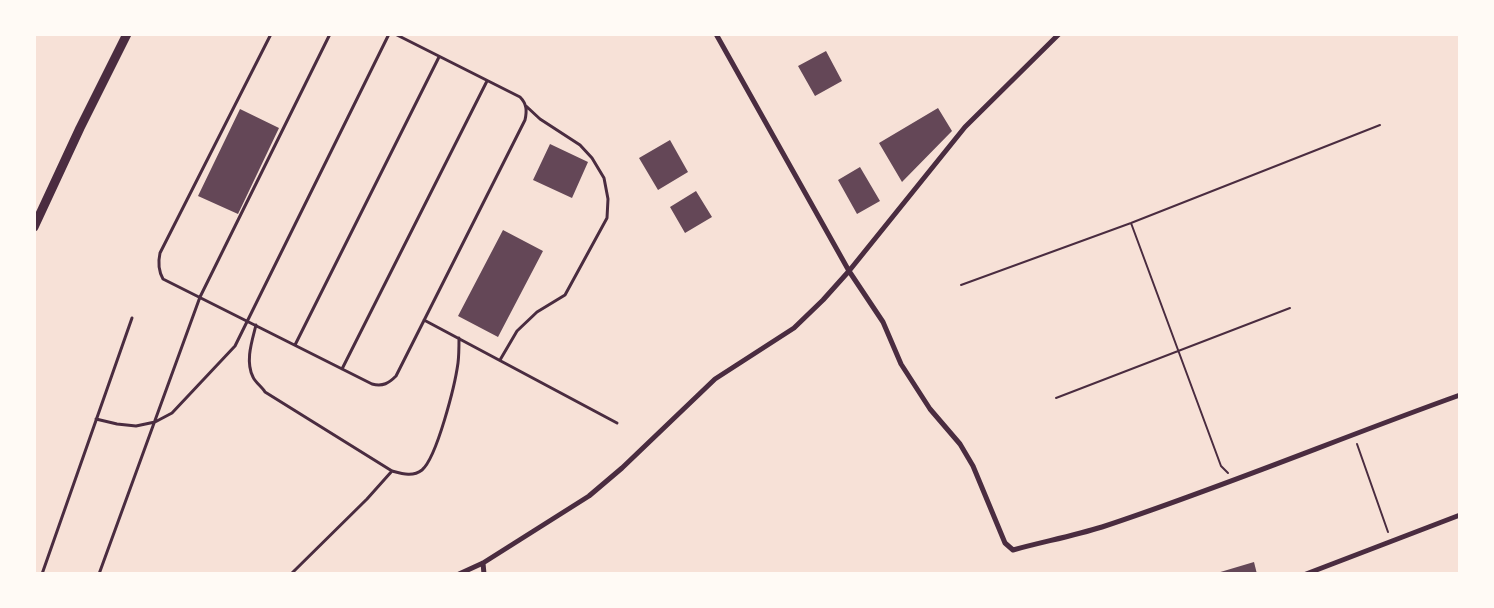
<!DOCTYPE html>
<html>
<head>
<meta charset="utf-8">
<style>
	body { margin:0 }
	#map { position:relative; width:1494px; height:608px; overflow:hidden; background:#f7e1d7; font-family:"Fira Sans Condensed",sans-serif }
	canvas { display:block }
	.frame { position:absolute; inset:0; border:36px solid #fffaf5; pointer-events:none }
</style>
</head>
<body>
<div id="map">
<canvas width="1494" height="608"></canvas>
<div class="frame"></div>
</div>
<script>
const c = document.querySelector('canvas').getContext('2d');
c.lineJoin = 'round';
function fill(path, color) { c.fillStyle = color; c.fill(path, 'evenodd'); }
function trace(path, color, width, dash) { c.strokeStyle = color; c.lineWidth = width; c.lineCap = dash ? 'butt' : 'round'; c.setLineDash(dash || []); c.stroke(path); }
const building = new Path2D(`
	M 826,51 L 842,81 L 815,96 L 798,66 Z
	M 938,108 L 952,131 L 902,182 L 879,143 Z
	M 240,109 L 279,128 L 238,214 L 198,196 Z
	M 670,140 L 688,172 L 658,190 L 639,158 Z
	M 550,144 L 588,162 L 572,198 L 533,180 Z
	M 860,167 L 880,201 L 857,214 L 838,180 Z
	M 696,191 L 712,217 L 685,233 L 670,207 Z
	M 503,230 L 543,251 L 498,337 L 458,316 Z
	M 1254,562 L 1257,574 L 1217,574 L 1217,573 Z`);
const path = new Path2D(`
	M 1131,223 L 1221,466 L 1228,473
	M 961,285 L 1131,223 L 1380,125
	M 1056,398 L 1290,308
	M 1357,444 L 1388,532`);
const service = new Path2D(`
	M 271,34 L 160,253 C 158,262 158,270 163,279 L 372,384 C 383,387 389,383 396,376 L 525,120 C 527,111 527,104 520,97 L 395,34
	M 424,320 L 617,423
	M 256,325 C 252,341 245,361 253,377 C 255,382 262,387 265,392 L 392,471 C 403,474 413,477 422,470 C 437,457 455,385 458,363 C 459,355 459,347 459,338
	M 295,345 L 439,57
	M 500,360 L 517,331 L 537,312 L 565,295 L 607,218 L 608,199 L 604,178 L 592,158 L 580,145 L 540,119 L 526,106
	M 342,369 L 487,81
	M 96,419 L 117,424 L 136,426 L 155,422 L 172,413 L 235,346 L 389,34
	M 42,574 L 132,318
	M 99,574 L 200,297 L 330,34
	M 291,574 L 367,499 L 392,471`);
const minor = new Path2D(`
	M 716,34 L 849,271 L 883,322 L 901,364 L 930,409 L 960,444 L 973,466 L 1005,543 L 1013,550 C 1042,542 1073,536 1102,527 C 1223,487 1340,438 1460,395
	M 483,563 L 484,574
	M 459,574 L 483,563 L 589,496 L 622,468 L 715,379 L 794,328 L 823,300 L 849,271 L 965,127 L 1059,34
	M 1306,574 L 1460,515`);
const trunk = new Path2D(`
	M 34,227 L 80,128 L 127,34`);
fill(building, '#644757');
trace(path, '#4a2c40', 2);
trace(service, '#4a2c40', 3);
trace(minor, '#4a2c40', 5);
trace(trunk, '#4a2c40', 9);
</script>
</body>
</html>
